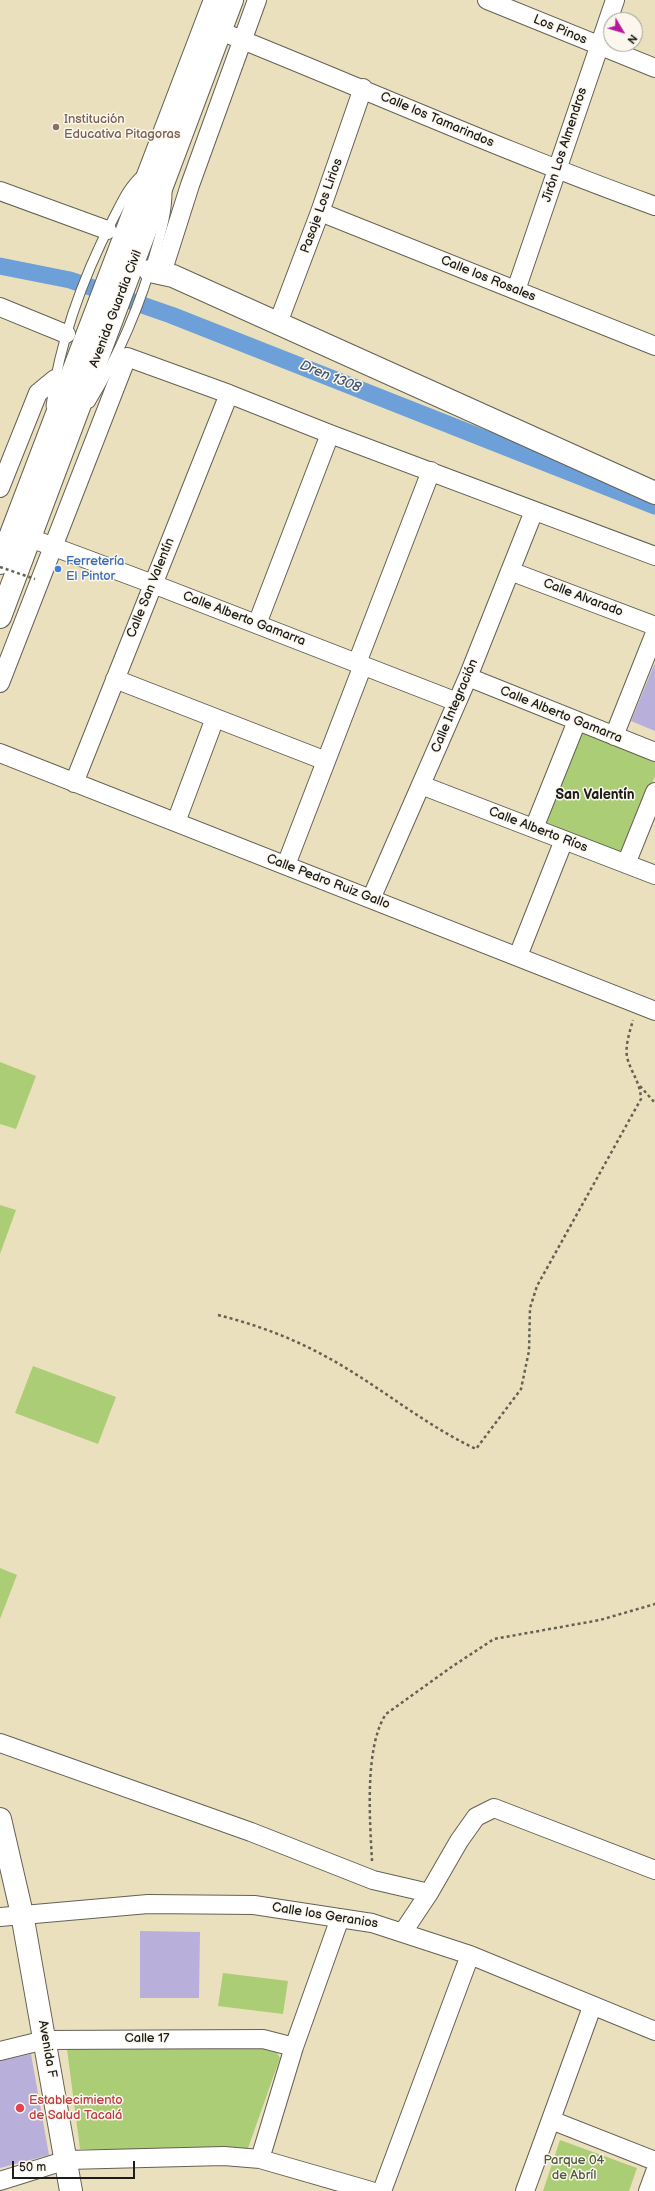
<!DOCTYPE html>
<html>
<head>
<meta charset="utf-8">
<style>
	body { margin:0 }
	#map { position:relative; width:655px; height:2191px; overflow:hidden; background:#ebe0bd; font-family:"Balsamiq Sans",sans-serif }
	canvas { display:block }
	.north { position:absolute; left:603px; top:12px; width:40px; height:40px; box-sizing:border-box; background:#fbf7ec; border:1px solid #a29f99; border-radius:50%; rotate:128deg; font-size:11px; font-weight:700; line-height:16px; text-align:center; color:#1c1c1c }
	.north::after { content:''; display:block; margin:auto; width:14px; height:18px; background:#b5179e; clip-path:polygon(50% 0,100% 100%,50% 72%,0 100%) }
	.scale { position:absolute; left:12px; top:2161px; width:123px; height:18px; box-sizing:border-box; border:2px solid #1c1c1c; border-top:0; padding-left:5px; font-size:12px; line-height:14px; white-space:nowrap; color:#1c1c1c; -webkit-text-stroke:3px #fbf7ec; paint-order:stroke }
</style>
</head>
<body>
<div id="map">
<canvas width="655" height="2191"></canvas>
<div class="north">N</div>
<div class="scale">50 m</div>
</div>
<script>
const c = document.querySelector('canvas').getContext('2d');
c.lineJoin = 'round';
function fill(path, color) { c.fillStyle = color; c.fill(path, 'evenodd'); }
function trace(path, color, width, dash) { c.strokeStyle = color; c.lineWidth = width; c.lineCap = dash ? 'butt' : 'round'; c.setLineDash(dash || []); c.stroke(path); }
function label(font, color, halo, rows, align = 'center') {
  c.font = font + ' "Balsamiq Sans",sans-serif'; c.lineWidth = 3; c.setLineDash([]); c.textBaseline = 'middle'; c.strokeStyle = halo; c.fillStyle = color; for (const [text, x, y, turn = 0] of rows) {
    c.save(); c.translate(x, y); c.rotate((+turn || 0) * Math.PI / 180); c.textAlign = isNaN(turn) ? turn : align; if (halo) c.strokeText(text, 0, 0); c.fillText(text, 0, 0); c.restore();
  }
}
const green = new Path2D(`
	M 580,730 L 655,760 L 655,776 L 624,856 L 545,822 Z
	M 0,1062 L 36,1076 L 16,1129 L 0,1124 Z
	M 0,1205 L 16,1210 L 0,1254 Z
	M 33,1366 L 116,1397 L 98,1444 L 15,1413 Z
	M 0,1568 L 17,1575 L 0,1619 Z
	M 223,1973 L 288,1981 L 283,2014 L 218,2006 Z
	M 195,2044 L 270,2049 L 275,2050 L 280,2058 L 247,2151 L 80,2149 L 67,2049 Z
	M 560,2140 L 637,2168 L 629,2191 L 543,2191 Z`);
const canal = new Path2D(`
	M 0,266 L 70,280 L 171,315 L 655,506`);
const building = new Path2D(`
	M 654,665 L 655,665 L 655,731 L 631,721 Z
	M 140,1931 L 200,1932 L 199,1998 L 140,1998 Z
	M 31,2054 L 49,2155 L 0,2168 L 0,2061 Z`);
const path = new Path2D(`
	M 640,1086 L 655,1103
	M 218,1315 C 254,1324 290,1337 323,1355 C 376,1383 421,1423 476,1449 L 521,1389 L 529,1351 L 530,1308 L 537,1286 L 641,1099 C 640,1081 631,1073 627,1057 C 625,1045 630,1031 633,1020
	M 372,1861 C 370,1822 364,1747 386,1714 L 453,1666 L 494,1639 L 600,1620 L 655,1604`);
const lane = new Path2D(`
	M 90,403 C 119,355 141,303 156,249 C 162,229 167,212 167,192
	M 51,406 C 60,341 83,277 113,219 C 122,202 128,187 143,174`);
const street = new Path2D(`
	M 487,0 L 655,68
	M 220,31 C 365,89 508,153 655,206
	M 0,191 L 107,230
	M 320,212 L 655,346
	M 162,273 L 190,185 L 257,0
	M 516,290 L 615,0
	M 0,307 L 66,334
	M 278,323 L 320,212 L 363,88
	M 0,488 L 38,393 L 55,379
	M 30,538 L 153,584 L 457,702
	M 510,571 L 655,626
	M 257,624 L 330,434
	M 357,663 L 431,471
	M 468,677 L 655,752
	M 115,679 L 326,761
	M 0,683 L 127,357 L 229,394 L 330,434 L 655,556
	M 614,736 L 655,633
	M 0,753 L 655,1011
	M 74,783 L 229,394
	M 421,785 L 655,875
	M 176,822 L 215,718
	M 534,828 L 577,721
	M 626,864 L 655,792
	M 286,865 L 363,665
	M 371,899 L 468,677 L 534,511
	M 518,956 L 564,840
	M 0,1743 L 251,1832 L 373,1880 L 429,1893
	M 0,1917 L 148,1904 L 254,1905 L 372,1923 L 470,1955 L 655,2031
	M 403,1932 L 429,1893 L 459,1841 L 476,1817 L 494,1808 L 655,1870
	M 0,2051 L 45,2040 L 263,2039 L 294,2047
	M 551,2120 L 655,2161
	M 260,2159 L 294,2047 L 340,1918
	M 0,2181 L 67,2160 L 224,2156 L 260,2159 L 371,2191
	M 382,2191 L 470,1955
	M 525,2191 L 592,2007
	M 648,2191 L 655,2172`);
const secondary = new Path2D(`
	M 150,271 L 173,276 L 655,493
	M 0,1819 L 22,1914 L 71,2191`);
const highway = new Path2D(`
	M 0,563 L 215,0
	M 0,617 L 232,0`);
const pathBridge = new Path2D(`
	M 0,567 L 35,579`);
const markers = [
	[56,127,4,"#8d6e63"],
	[58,569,4,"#3f7fe0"],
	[20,2108,5,"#e0444e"]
];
const streetNames = [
	["Los Pinos",560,30,23],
	["Calle los Tamarindos",437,120,23],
	["Jirón Los Almendros",565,145,-72],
	["Pasaje Los Lirios",322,206,-70],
	["Calle los Rosales",488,279,22],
	["Avenida Guardia Civil",116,309,-69],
	["Calle San Valentín",151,588,-68],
	["Calle Alvarado",583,598,21],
	["Calle Alberto Gamarra",244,619,21],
	["Calle Integración",455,706,-67],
	["Calle Alberto Gamarra",561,715,22],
	["Calle Alberto Ríos",538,830,21],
	["Calle Pedro Ruiz Gallo",328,882,21],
	["Calle los Geranios",325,1916,9],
	["Calle 17",147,2039],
	["Avenida F",47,2049,80]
];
const educationNames = [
	["Institución",64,120],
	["Educativa Pitagoras",64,135]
];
const shopNames = [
	["Ferretería",66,562],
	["El Pintor",66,577]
];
const healthNames = [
	["Establecimiento",29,2101],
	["de Salud Tacalá",29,2116]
];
const parkNames = [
	["Parque 04",574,2161],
	["de Abríl",574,2176]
];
const waterNames = [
	["Dren 1308",330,377,22]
];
const neighbourhoodNames = [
	["San Valentín",595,795]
];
fill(green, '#abcd75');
trace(canal, '#6da0d9', 17);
fill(building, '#b8afdb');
trace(lane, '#646154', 11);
trace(street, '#646154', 20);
trace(secondary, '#646154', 24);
trace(highway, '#646154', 24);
trace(path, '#646154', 2.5, [3, 3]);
trace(lane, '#fff', 9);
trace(street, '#fff', 18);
trace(secondary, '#fff', 22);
trace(highway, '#fff', 22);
trace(pathBridge, '#646154', 2.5, [3, 3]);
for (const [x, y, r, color] of markers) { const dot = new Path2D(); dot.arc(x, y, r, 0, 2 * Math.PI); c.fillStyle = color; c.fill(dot); trace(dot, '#fbf7ec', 1.5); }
label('13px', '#1c1c1c', '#fbf7ec', streetNames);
label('13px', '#785e54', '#fbf7ec', educationNames, 'left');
label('13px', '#366cbe', '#fbf7ec', shopNames, 'left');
label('13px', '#be3a42', '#fbf7ec', healthNames, 'left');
label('13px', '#4e5a3b', '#fbf7ec', parkNames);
label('italic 14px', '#405771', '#fbf7ec', waterNames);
label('bold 14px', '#1c1c1c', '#fbf7ec', neighbourhoodNames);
</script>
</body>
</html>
